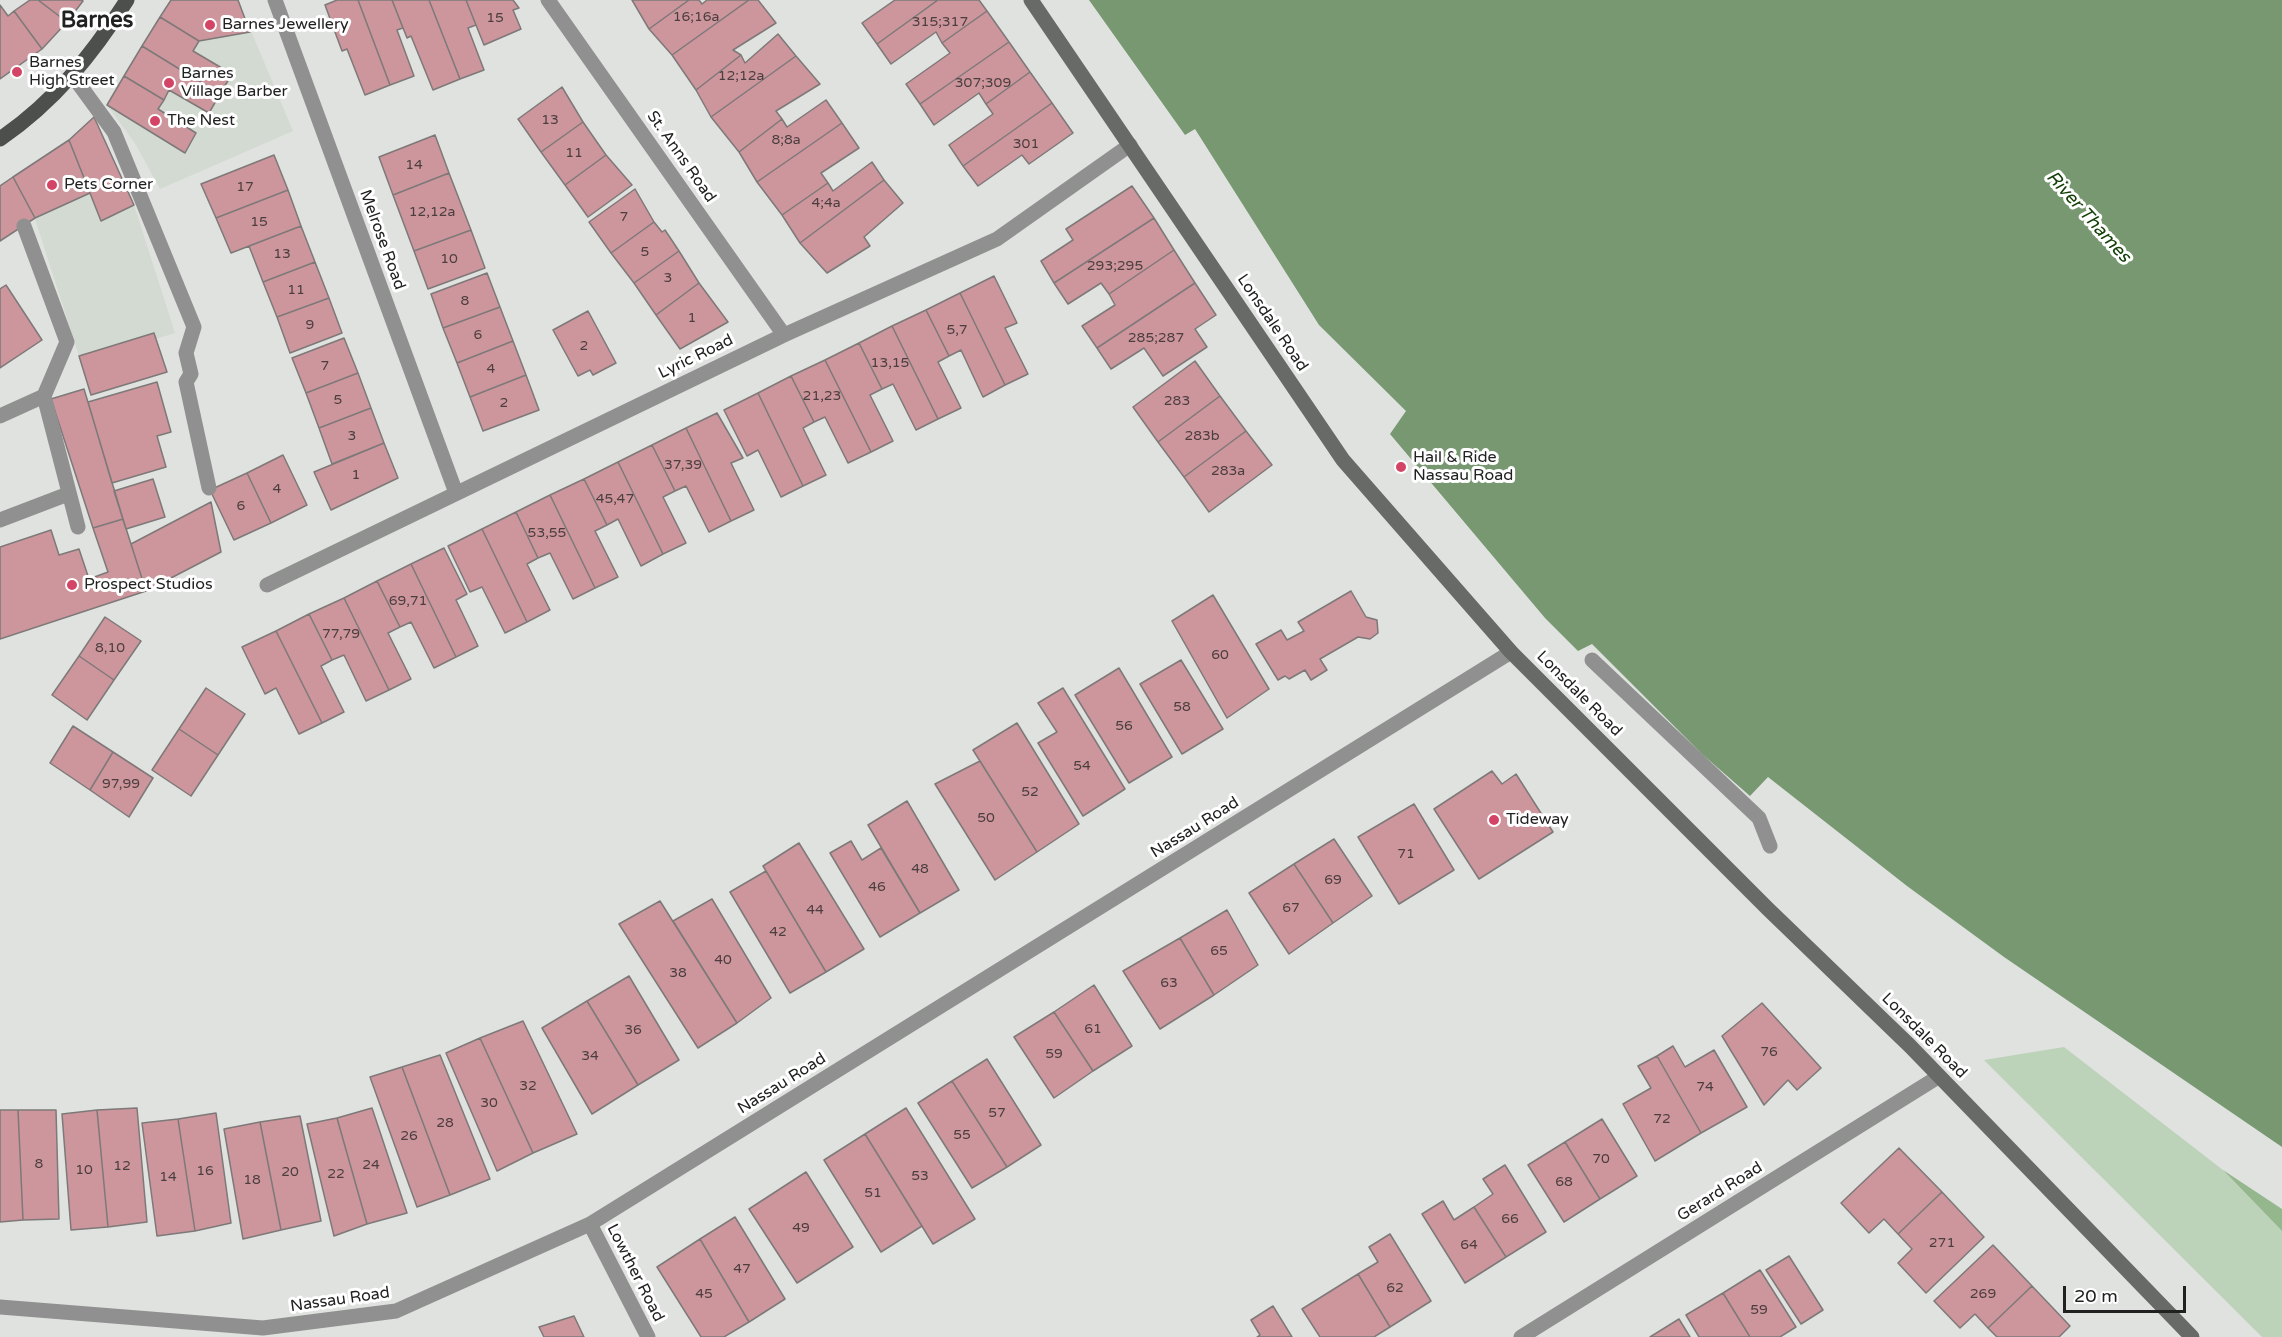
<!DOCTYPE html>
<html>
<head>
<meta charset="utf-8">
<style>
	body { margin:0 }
	#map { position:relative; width:2282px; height:1337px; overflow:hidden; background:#e0e2e0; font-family:"Varela Round",sans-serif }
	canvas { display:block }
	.scale { position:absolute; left:2063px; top:1286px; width:123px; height:27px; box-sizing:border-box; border:3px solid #202120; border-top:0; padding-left:8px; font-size:18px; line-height:21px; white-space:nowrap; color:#202120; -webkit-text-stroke:4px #fff; paint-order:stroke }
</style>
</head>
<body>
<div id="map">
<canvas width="2282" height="1337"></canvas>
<div class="scale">20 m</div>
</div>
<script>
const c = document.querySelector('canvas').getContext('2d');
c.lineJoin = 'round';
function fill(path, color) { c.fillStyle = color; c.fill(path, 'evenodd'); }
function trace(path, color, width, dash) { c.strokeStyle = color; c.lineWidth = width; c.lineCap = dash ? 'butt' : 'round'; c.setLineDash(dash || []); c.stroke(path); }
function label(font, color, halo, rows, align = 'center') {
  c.font = font + ' "Varela Round",sans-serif'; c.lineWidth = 6; c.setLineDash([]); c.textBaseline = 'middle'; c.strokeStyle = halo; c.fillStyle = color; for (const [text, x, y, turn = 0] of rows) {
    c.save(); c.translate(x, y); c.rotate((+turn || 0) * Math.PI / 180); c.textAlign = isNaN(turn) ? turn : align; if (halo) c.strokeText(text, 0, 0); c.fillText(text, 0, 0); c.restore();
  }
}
const built = new Path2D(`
	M 171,0 L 238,0 L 293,131 L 160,189 L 136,145 L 107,105 Z
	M 94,117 L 134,205 L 175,333 L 81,362 L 35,219 L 0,241 L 0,186 L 69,140 Z`);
const green = new Path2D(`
	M 2064,1047 L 2223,1170 L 2282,1231 L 2282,1337 L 2262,1337 L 1984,1060 Z`);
const forest = new Path2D(`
	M 2223,1170 L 2282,1209 L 2282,1231 Z`);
const water = new Path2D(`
	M 1089,0 L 2282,0 L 2282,1147 L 2004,957 L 1907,886 L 1768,777 L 1750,796 L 1702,754 L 1592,644 L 1578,651 L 1545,618 L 1390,434 L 1406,411 L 1319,325 L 1195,129 L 1185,135 Z`);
const building = new Path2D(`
	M 30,0 L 38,0 L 67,22 L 42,49 L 14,11 Z
	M 38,0 L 81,0 L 83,1 L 67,22 Z
	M 171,0 L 238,0 L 250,32 L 199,41 L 160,17 Z
	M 337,0 L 358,0 L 390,85 L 365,95 L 347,49 L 342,51 L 325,5 Z
	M 358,0 L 392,0 L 403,28 L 397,30 L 414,76 L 390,85 Z
	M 392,0 L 429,0 L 460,79 L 433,90 L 411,36 L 407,38 Z
	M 429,0 L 466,0 L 476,25 L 468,28 L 484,70 L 460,79 Z
	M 466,0 L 513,0 L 519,8 L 513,10 L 521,29 L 484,45 Z
	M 632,0 L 689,0 L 649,29 Z
	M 689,0 L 699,0 L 702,4 L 707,0 L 749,0 L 672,55 L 649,29 Z
	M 749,0 L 758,0 L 776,23 L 733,50 L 741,55 L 696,90 L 672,55 Z
	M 895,0 L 938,0 L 877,44 L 862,23 Z
	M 938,0 L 979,0 L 987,11 L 942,43 L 936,32 L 891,64 L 877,44 Z
	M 0,5 L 8,16 L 14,11 L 42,49 L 0,79 Z
	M 987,11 L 1009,42 L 920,104 L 906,84 L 950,53 L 942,43 Z
	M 160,17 L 199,41 L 193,51 L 232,74 L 220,94 L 142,46 Z
	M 778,34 L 796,56 L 711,117 L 696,90 L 741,55 L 745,63 Z
	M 1009,42 L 1030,72 L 986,104 L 979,93 L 934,125 L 920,104 Z
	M 142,46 L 220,94 L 209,113 L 169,90 L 164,100 L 124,76 Z
	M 796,56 L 820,84 L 776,111 L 782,119 L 739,152 L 711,117 Z
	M 1030,72 L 1052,103 L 963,166 L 949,145 L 993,114 L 986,104 Z
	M 124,76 L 164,100 L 158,109 L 196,133 L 185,153 L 107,105 Z
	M 562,87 L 583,122 L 541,152 L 518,119 Z
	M 826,100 L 842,123 L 757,182 L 739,152 L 782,119 L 787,127 Z
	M 1052,103 L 1073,133 L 1029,164 L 1022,155 L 978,186 L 963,166 Z
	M 94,117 L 134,205 L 101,221 L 69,140 Z
	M 583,122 L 606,155 L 565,185 L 541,152 Z
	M 842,123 L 859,148 L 821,173 L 828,183 L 782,215 L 757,182 Z
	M 435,135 L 449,173 L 393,195 L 379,157 Z
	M 69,140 L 90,193 L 35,218 L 13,177 Z
	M 274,155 L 288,190 L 216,218 L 201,184 Z
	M 606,155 L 632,185 L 588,217 L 565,185 Z
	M 872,162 L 884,180 L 800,243 L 782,215 L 828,183 L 833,191 Z
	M 449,173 L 471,230 L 414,251 L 393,195 Z
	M 13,177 L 35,218 L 0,241 L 0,186 Z
	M 884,180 L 903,203 L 864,237 L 870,246 L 827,273 L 800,243 Z
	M 1132,186 L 1154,218 L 1054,283 L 1041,261 L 1073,240 L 1066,229 Z
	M 635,189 L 654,222 L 611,253 L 589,222 Z
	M 288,190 L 301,226 L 231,253 L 216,218 Z
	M 1154,218 L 1174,250 L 1109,294 L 1101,283 L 1068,304 L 1054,283 Z
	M 654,222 L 662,232 L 665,230 L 679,251 L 634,283 L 611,253 Z
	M 301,226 L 315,262 L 263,282 L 249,246 Z
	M 471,230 L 485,268 L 428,289 L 414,251 Z
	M 1174,250 L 1195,283 L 1097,348 L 1082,326 L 1115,305 L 1109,294 Z
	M 679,251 L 699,283 L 656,315 L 634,283 Z
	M 315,262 L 329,298 L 277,317 L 263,282 Z
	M 487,273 L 500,307 L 443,328 L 431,294 Z
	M 994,276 L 1017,323 L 1005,328 L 1028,374 L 1005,385 L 960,293 Z
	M 699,283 L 728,322 L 680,349 L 656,315 Z
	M 1195,283 L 1216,315 L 1195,329 L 1207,347 L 1163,376 L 1144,348 L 1111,369 L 1097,348 Z
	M 6,285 L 42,340 L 0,368 L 0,289 Z
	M 960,293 L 1005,385 L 983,397 L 961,350 L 949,356 L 926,310 Z
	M 329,298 L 342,333 L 290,353 L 277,317 Z
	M 500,307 L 513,341 L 457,363 L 443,328 Z
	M 926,310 L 949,356 L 938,362 L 961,408 L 938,419 L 892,326 Z
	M 588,311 L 616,363 L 593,375 L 590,370 L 578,376 L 553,330 Z
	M 892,326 L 938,419 L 916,430 L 893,384 L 882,389 L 859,343 Z
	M 154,333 L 167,372 L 91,395 L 79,356 Z
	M 344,338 L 358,373 L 306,393 L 292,358 Z
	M 513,341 L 526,375 L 470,397 L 457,363 Z
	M 859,343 L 882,389 L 870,395 L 893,441 L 871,452 L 825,360 Z
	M 825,360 L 871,452 L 848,463 L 825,417 L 814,422 L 791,376 Z
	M 1195,361 L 1220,396 L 1158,442 L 1133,407 Z
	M 358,373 L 371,408 L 319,428 L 306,393 Z
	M 526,375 L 539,410 L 483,431 L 470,397 Z
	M 791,376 L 814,422 L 803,428 L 826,475 L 803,486 L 758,393 Z
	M 157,382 L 171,432 L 157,436 L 166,467 L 112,483 L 88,402 Z
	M 84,389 L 123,519 L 93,528 L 51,399 Z
	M 758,393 L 803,486 L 781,497 L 758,450 L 747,456 L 724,410 Z
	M 1220,396 L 1246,431 L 1184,477 L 1158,442 Z
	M 371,408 L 384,443 L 332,464 L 319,428 Z
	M 717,413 L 743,458 L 731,463 L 754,510 L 731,521 L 686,428 Z
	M 686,428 L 731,521 L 709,532 L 686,486 L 675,491 L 652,445 Z
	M 1246,431 L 1272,465 L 1209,512 L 1184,477 Z
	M 384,443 L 398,478 L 331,510 L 314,472 Z
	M 652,445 L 675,491 L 663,497 L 686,543 L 663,554 L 618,462 Z
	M 283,455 L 307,505 L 271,523 L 247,473 Z
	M 618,462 L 663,554 L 641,566 L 618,519 L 607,525 L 584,479 Z
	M 247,473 L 271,523 L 234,540 L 210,490 Z
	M 153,479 L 165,517 L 126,529 L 114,491 Z
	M 584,479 L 607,525 L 595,531 L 618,577 L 595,588 L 550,495 Z
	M 550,495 L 595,588 L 573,599 L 550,553 L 538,558 L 516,512 Z
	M 211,502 L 221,552 L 146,591 L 131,544 Z
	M 516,512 L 538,558 L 527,564 L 550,610 L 527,622 L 482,529 Z
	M 123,519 L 146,591 L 0,639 L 0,547 L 51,530 L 59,555 L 79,549 L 89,579 L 108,572 L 93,528 Z
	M 482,529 L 527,622 L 505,633 L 482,587 L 470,592 L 448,546 Z
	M 444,548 L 467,594 L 456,600 L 478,646 L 456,657 L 411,564 Z
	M 411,564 L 456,657 L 434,668 L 411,622 L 400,627 L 377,581 Z
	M 377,581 L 400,627 L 388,633 L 411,679 L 389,690 L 344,598 Z
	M 1351,591 L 1366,617 L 1377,620 L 1378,633 L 1370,639 L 1358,637 L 1320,659 L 1327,670 L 1311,680 L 1305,670 L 1289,679 L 1285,676 L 1278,680 L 1256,644 L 1281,630 L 1287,640 L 1304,631 L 1298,622 Z
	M 1213,595 L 1269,689 L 1227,718 L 1172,621 Z
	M 344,598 L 389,690 L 366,701 L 344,655 L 332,660 L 309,614 Z
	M 309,614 L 332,660 L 321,666 L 344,712 L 322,723 L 276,631 Z
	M 105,617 L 141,641 L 114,680 L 79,656 Z
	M 276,631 L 322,723 L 299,734 L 276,688 L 265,694 L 242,647 Z
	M 79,656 L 114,680 L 87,720 L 52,695 Z
	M 1181,660 L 1223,729 L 1182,754 L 1140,684 Z
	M 1119,668 L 1172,757 L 1129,783 L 1075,695 Z
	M 206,688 L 245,714 L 218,755 L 179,729 Z
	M 1063,688 L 1125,789 L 1083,816 L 1038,743 L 1057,732 L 1038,703 Z
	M 1017,723 L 1079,824 L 1037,852 L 973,750 Z
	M 73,726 L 113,752 L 90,790 L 50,763 Z
	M 179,729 L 218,755 L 191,796 L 152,770 Z
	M 113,752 L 153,778 L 129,817 L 90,790 Z
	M 980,761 L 1037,852 L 995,880 L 935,784 Z
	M 1492,771 L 1502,784 L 1516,774 L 1553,832 L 1479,879 L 1434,809 Z
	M 907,801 L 959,890 L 920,913 L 868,825 Z
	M 1414,804 L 1454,870 L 1399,904 L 1358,837 Z
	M 1334,839 L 1372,896 L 1333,923 L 1294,864 Z
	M 851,841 L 862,860 L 881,848 L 920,913 L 880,937 L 830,853 Z
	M 799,843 L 864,949 L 826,972 L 763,866 Z
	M 1294,864 L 1333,923 L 1289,954 L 1249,893 Z
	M 766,871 L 826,972 L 790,993 L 730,892 Z
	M 712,899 L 771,998 L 737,1023 L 673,921 Z
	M 660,901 L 737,1023 L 698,1048 L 619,924 Z
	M 1227,910 L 1258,965 L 1214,995 L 1180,938 Z
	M 1180,938 L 1214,995 L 1160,1029 L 1123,971 Z
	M 629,976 L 679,1060 L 638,1085 L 587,1001 Z
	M 1094,985 L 1132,1046 L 1093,1071 L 1054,1012 Z
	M 587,1001 L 638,1085 L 592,1114 L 542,1028 Z
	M 1762,1003 L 1821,1068 L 1797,1090 L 1788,1080 L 1764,1105 L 1722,1036 Z
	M 1054,1012 L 1093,1071 L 1054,1098 L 1014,1037 Z
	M 523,1021 L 577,1134 L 533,1153 L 480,1038 Z
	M 480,1038 L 533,1153 L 497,1171 L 446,1053 Z
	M 1673,1046 L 1685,1067 L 1714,1050 L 1747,1107 L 1701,1133 L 1657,1056 Z
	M 440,1055 L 490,1179 L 450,1195 L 402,1067 Z
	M 1657,1056 L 1701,1133 L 1655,1161 L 1623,1104 L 1651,1088 L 1638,1066 Z
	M 987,1059 L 1041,1145 L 1007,1167 L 952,1081 Z
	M 402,1067 L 450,1195 L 417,1207 L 370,1077 Z
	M 952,1081 L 1007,1167 L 972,1188 L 918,1103 Z
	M 137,1108 L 147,1222 L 108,1227 L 97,1110 Z
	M 372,1108 L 407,1213 L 367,1224 L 337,1118 Z
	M 906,1108 L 975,1219 L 933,1244 L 865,1134 Z
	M 0,1110 L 18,1110 L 23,1220 L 0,1222 Z
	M 18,1110 L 56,1110 L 59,1219 L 23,1220 Z
	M 97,1110 L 108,1227 L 71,1230 L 62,1114 Z
	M 216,1113 L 231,1223 L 195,1231 L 178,1119 Z
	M 300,1116 L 321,1221 L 281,1230 L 260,1122 Z
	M 337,1118 L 367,1224 L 334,1236 L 307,1124 Z
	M 178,1119 L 195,1231 L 157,1236 L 142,1123 Z
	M 1602,1119 L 1637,1176 L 1600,1199 L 1565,1142 Z
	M 260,1122 L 281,1230 L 243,1239 L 224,1129 Z
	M 865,1134 L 922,1226 L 881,1252 L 824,1160 Z
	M 1565,1142 L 1600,1199 L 1564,1222 L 1528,1165 Z
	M 1899,1148 L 1942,1192 L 1898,1234 L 1884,1219 L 1869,1233 L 1841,1203 Z
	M 1505,1165 L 1546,1232 L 1506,1257 L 1474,1207 L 1493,1194 L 1483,1179 Z
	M 806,1172 L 853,1247 L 797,1283 L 749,1209 Z
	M 1942,1192 L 1984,1237 L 1926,1293 L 1898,1263 L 1912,1249 L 1898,1234 Z
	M 1443,1201 L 1454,1220 L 1474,1207 L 1506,1257 L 1465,1283 L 1422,1214 Z
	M 735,1217 L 785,1299 L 749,1322 L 700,1239 Z
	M 1390,1234 L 1431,1301 L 1390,1327 L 1358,1274 L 1378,1262 L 1369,1247 Z
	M 700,1239 L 749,1322 L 724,1337 L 701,1337 L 657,1267 Z
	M 1993,1245 L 2032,1286 L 1988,1328 L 1975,1314 L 1960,1328 L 1934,1301 Z
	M 1789,1256 L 1823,1310 L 1801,1324 L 1766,1270 Z
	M 1760,1270 L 1796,1327 L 1780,1337 L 1750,1337 L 1723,1293 Z
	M 1358,1274 L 1390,1327 L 1374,1337 L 1320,1337 L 1302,1309 Z
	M 2032,1286 L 2070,1326 L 2059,1337 L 1997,1337 L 1988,1328 Z
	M 1723,1293 L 1750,1337 L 1699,1337 L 1686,1315 Z
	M 1273,1306 L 1292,1337 L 1257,1337 L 1260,1335 L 1251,1320 Z
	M 574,1316 L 584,1337 L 544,1337 L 539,1327 Z
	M 1679,1319 L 1690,1337 L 1650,1337 Z`);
const service = new Path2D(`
	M 73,76 L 114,132 L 194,327 L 186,353 L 191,374 L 186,382 L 209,488
	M 44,396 L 78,527
	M 0,416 L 44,396 L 67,342 L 24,226
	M 0,520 L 68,494
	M 1592,660 L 1759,818 L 1770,846`);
const minor = new Path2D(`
	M 275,0 L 456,493
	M 548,0 L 784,335
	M 267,585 L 784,335 L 997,239 L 1130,145
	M 590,1224 L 648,1337
	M 0,1307 L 263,1328 L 396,1311 L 590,1224 L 1511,652
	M 1521,1337 L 1938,1077`);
const secondary = new Path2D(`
	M 1031,0 L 1343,460 L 1511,652 L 1768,909 L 1910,1046 L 2192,1337`);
const primary = new Path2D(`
	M 0,139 C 54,102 92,55 127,0`);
const markers = [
	[210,25,6,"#d34466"],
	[17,72,6,"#d34466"],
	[169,83,6,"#d34466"],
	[155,121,6,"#d34466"],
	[52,185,6,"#d34466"],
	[1401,467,6,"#d34466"],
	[72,585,6,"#d34466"],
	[1494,820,6,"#d34466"]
];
const numberNames = [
	["16;16a",696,17],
	["15",495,18],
	["315;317",940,22],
	["12;12a",741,76],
	["307;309",983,83],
	["13",550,120],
	["8;8a",786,140],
	["301",1026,144],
	["11",574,153],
	["14",414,165],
	["17",245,187],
	["4;4a",826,203],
	["12,12a",432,212],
	["7",624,217],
	["15",259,222],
	["5",645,252],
	["13",282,254],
	["10",449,259],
	["293;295",1115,266],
	["3",668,278],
	["11",296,290],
	["8",465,301],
	["1",692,318],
	["9",310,325],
	["5,7",957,330],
	["6",478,335],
	["285;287",1156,338],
	["2",584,346],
	["13,15",890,363],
	["7",325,366],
	["4",491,369],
	["21,23",822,396],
	["5",338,400],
	["283",1177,401],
	["2",504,403],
	["3",352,436],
	["283b",1202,436],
	["37,39",683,465],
	["283a",1228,471],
	["1",356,475],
	["4",277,489],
	["45,47",615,499],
	["6",241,506],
	["53,55",547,533],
	["69,71",408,601],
	["77,79",341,634],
	["8,10",110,648],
	["60",1220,655],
	["58",1182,707],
	["56",1124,726],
	["54",1082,766],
	["97,99",121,784],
	["52",1030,792],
	["50",986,818],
	["71",1406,854],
	["48",920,869],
	["69",1333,880],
	["46",877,887],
	["67",1291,908],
	["44",815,910],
	["42",778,932],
	["65",1219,951],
	["40",723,960],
	["38",678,973],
	["63",1169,983],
	["61",1093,1029],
	["36",633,1030],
	["76",1769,1052],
	["59",1054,1054],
	["34",590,1056],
	["32",528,1086],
	["74",1705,1087],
	["30",489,1103],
	["57",997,1113],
	["72",1662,1119],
	["28",445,1123],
	["55",962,1135],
	["26",409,1136],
	["70",1601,1159],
	["8",39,1164],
	["24",371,1165],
	["12",122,1166],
	["10",84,1170],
	["16",205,1171],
	["20",290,1172],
	["22",336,1174],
	["53",920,1176],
	["14",168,1177],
	["18",252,1180],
	["68",1564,1182],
	["51",873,1193],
	["66",1510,1219],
	["49",801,1228],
	["271",1942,1243],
	["64",1469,1245],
	["47",742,1269],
	["62",1395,1288],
	["45",704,1294],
	["269",1983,1294],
	["59",1759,1310]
];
const poiNames = [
	["Barnes Jewellery",222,25],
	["Barnes",29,63],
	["High Street",29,81],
	["Barnes",181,74],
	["Village Barber",181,92],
	["The Nest",167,121],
	["Pets Corner",64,185],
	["Hail & Ride",1413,458],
	["Nassau Road",1413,476],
	["Prospect Studios",84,585],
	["Tideway",1506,820]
];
const streetNames = [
	["St. Anns Road",681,157,55],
	["Melrose Road",382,240,70],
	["Lonsdale Road",1272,323,56],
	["Lyric Road",696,357,-26],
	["Lonsdale Road",1579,694,45],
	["Nassau Road",1195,828,-32],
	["Lonsdale Road",1924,1036,45],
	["Nassau Road",782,1084,-32],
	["Gerard Road",1720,1192,-32],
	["Lowther Road",635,1273,63],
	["Nassau Road",340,1300,-8]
];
const waterNames = [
	["River Thames",2088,217,48]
];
const districtNames = [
	["Barnes",97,21]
];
fill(built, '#d3dad1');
fill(green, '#bdd3b9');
fill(forest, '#95b78e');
fill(water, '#779871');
fill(building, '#cd959c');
trace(building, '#7d7979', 1.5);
trace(service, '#8f908f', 15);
trace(minor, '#8f908f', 15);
trace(secondary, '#686a68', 15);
trace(primary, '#4d4f4d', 15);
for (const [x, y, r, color] of markers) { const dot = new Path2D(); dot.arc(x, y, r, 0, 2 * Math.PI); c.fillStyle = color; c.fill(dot); trace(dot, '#fff', 2); }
label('14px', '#4b3e3f', null, numberNames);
label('16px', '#202120', '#fff', poiNames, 'left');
label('16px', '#202120', '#fff', streetNames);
label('italic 18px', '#134007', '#fff', waterNames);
label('bold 22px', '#202120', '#fff', districtNames);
</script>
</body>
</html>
